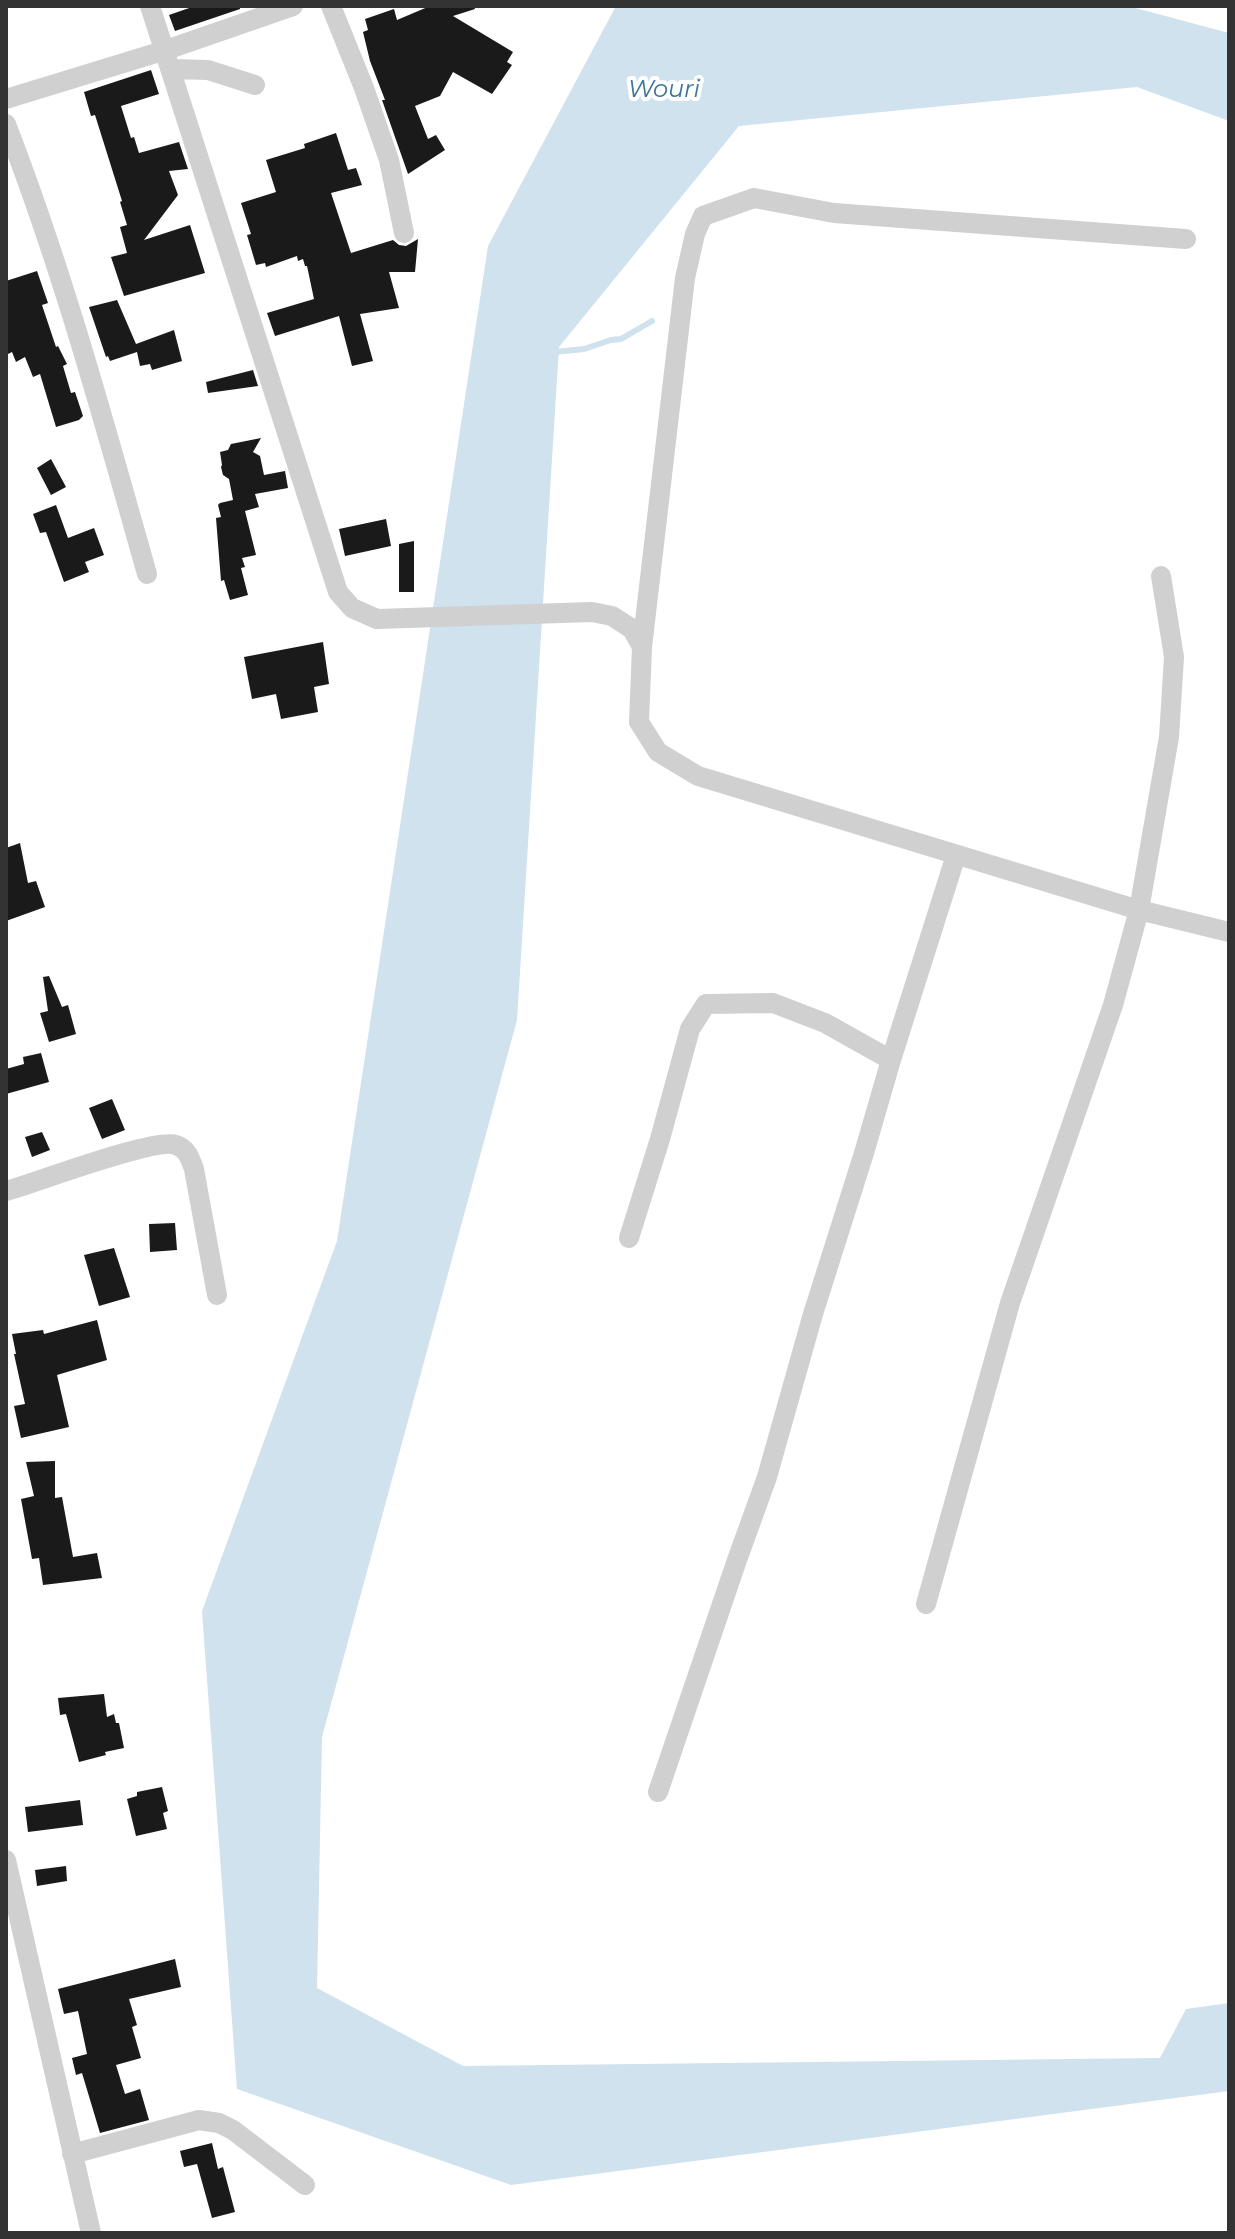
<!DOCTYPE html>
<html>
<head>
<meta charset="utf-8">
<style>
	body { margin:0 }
	#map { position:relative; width:1235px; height:2239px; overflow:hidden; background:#fff; font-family:Montserrat,sans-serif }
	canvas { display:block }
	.frame { position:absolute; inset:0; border:8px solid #333; pointer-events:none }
</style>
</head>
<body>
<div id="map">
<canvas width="1235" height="2239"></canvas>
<div class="frame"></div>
</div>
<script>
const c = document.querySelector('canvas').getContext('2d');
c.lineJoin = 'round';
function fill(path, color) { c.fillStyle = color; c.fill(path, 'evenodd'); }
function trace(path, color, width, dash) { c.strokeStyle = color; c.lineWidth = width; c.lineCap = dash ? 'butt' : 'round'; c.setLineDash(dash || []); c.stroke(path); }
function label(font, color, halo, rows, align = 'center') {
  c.font = font + ' Montserrat,sans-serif'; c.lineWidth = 8; c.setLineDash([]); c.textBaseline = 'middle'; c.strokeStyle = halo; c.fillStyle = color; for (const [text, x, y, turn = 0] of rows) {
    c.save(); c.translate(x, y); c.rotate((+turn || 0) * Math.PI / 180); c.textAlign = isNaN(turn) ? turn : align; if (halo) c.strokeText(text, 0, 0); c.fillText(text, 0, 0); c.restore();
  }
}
const water = new Path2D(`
	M 616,6 L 1128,6 L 1229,33 L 1229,121 L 1137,87 L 739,126 L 559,347 L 517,1020 L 322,1737 L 317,1988 L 463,2066 L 1160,2058 L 1186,2009 L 1229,2003 L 1229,2091 L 511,2185 L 237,2089 L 202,1611 L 337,1241 L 488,246 Z`);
const stream = new Path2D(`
	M 555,352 L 584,349 L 611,340 L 621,339 L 652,321`);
const building = new Path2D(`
	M 195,6 L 240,6 L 240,9 L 175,31 L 169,15 Z
	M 430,6 L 474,6 L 475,9 L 453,16 L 513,52 L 507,62 L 512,65 L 492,94 L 453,72 L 440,96 L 415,106 L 428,139 L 436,135 L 445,150 L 408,174 L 382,100 L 385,100 L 370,61 L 363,32 L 368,30 L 365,19 L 394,9 L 397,20 Z
	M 151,70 L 159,94 L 121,106 L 131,138 L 134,137 L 139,153 L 179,142 L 188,169 L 169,171 L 178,195 L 144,240 L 190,225 L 205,273 L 124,296 L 111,257 L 127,253 L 120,227 L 127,225 L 120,202 L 122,201 L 95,115 L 91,116 L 84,92 Z
	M 336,133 L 348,170 L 356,168 L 362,185 L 331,193 L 351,253 L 393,240 L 399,245 L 406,246 L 418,239 L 415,272 L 389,272 L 399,308 L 360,314 L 373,361 L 352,366 L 339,316 L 275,336 L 267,313 L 314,299 L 307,266 L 305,266 L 303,259 L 298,261 L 297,256 L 266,267 L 265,263 L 256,265 L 247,235 L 251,234 L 241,203 L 276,192 L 266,160 L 305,148 L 304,144 Z
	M 37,271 L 48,303 L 42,305 L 56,347 L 58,346 L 67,364 L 63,366 L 71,393 L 75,392 L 83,416 L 79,420 L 56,427 L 40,374 L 33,377 L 25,357 L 16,362 L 12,352 L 6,355 L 6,281 Z
	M 117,300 L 136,344 L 174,330 L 182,361 L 152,370 L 150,364 L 140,366 L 137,352 L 110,361 L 108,356 L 106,357 L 89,307 Z
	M 253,370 L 258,386 L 208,393 L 206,382 Z
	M 261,438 L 253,452 L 260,456 L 264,475 L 285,471 L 288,488 L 255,494 L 259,507 L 245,511 L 256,555 L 242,558 L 245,567 L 241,568 L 248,595 L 230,600 L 224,580 L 221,581 L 216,518 L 221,517 L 218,505 L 220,503 L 233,500 L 229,479 L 223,475 L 221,467 L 222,465 L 220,452 L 228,450 L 231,444 Z
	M 51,459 L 66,487 L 51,495 L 37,468 Z
	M 56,505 L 68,538 L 94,528 L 104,555 L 85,562 L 89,572 L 64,582 L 46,532 L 40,533 L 33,514 Z
	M 386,519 L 391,546 L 345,556 L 339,529 Z
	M 414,541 L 414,592 L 399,592 L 399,544 Z
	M 323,642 L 329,684 L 314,687 L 318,712 L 281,719 L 276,694 L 252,699 L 244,657 Z
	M 20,843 L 28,883 L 36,881 L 45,907 L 6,921 L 6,848 Z
	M 49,976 L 62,1007 L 68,1005 L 76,1034 L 49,1042 L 40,1013 L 48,1011 L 43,977 Z
	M 41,1053 L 49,1082 L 6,1094 L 6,1069 L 24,1064 L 23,1057 Z
	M 112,1099 L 125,1130 L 102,1139 L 89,1108 Z
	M 42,1132 L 50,1150 L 32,1157 L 25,1137 Z
	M 175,1223 L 177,1250 L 150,1252 L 149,1224 Z
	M 114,1248 L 130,1297 L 99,1306 L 84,1255 Z
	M 97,1320 L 107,1360 L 57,1375 L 69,1427 L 21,1438 L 14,1406 L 25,1404 L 14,1354 L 16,1354 L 12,1334 L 43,1330 L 44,1334 Z
	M 55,1461 L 55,1498 L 62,1497 L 73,1557 L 97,1553 L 102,1578 L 43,1585 L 39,1558 L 32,1559 L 21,1499 L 34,1496 L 26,1462 Z
	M 104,1694 L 107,1717 L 114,1714 L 116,1723 L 119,1723 L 124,1748 L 105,1752 L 106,1755 L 79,1762 L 66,1714 L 60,1715 L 58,1698 Z
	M 162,1787 L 168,1811 L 163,1813 L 167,1829 L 136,1836 L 127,1799 L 137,1796 L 137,1792 Z
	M 80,1800 L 83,1825 L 28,1832 L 25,1807 Z
	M 66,1866 L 67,1881 L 37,1886 L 35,1870 Z
	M 175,1959 L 181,1987 L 129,1999 L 137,2025 L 132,2027 L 141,2058 L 116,2065 L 125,2094 L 140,2089 L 149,2120 L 100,2133 L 82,2073 L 76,2075 L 72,2058 L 87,2054 L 78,2011 L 64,2014 L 58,1989 Z
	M 212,2143 L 218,2169 L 223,2167 L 235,2212 L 212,2218 L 197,2164 L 184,2167 L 180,2151 Z`);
const minor = new Path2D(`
	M 150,6 L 338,592 L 352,608 L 377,619 L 592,612 L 612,616 L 632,629 L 642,647 L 639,722 L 658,752 L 698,776 L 1139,910 L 1229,932
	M 331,6 L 364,88 L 389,160 L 404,233
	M 172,69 L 208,70 L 255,85
	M 6,99 L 166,50 L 293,6
	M 6,124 C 63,271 104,422 147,574
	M 642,647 L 685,278 L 695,234 L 703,216 L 754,198 L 834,213 L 1186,239
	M 6,1191 C 36,1183 155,1137 176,1145 C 188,1149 190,1159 194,1169 L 217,1295
	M 629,1238 L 660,1139 L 690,1029 L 706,1004 L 773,1003 L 825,1023 L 891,1060
	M 926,1604 L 1010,1303 L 1113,1005 L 1139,910 L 1169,737 L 1174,657 L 1161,576
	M 658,1792 L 737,1560 L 767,1477 L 813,1314 L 864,1153 L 891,1060 L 956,855
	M 6,1860 L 91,2233
	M 72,2154 L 199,2120 L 219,2123 L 233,2130 L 305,2185`);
const waterNames = [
	["Wouri",664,90]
];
fill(water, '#cfe2ee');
trace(stream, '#cfe2ee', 6);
fill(building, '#1a1a1a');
trace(minor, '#d0d0d0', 20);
label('italic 24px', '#3f7597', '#fff', waterNames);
</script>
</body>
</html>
